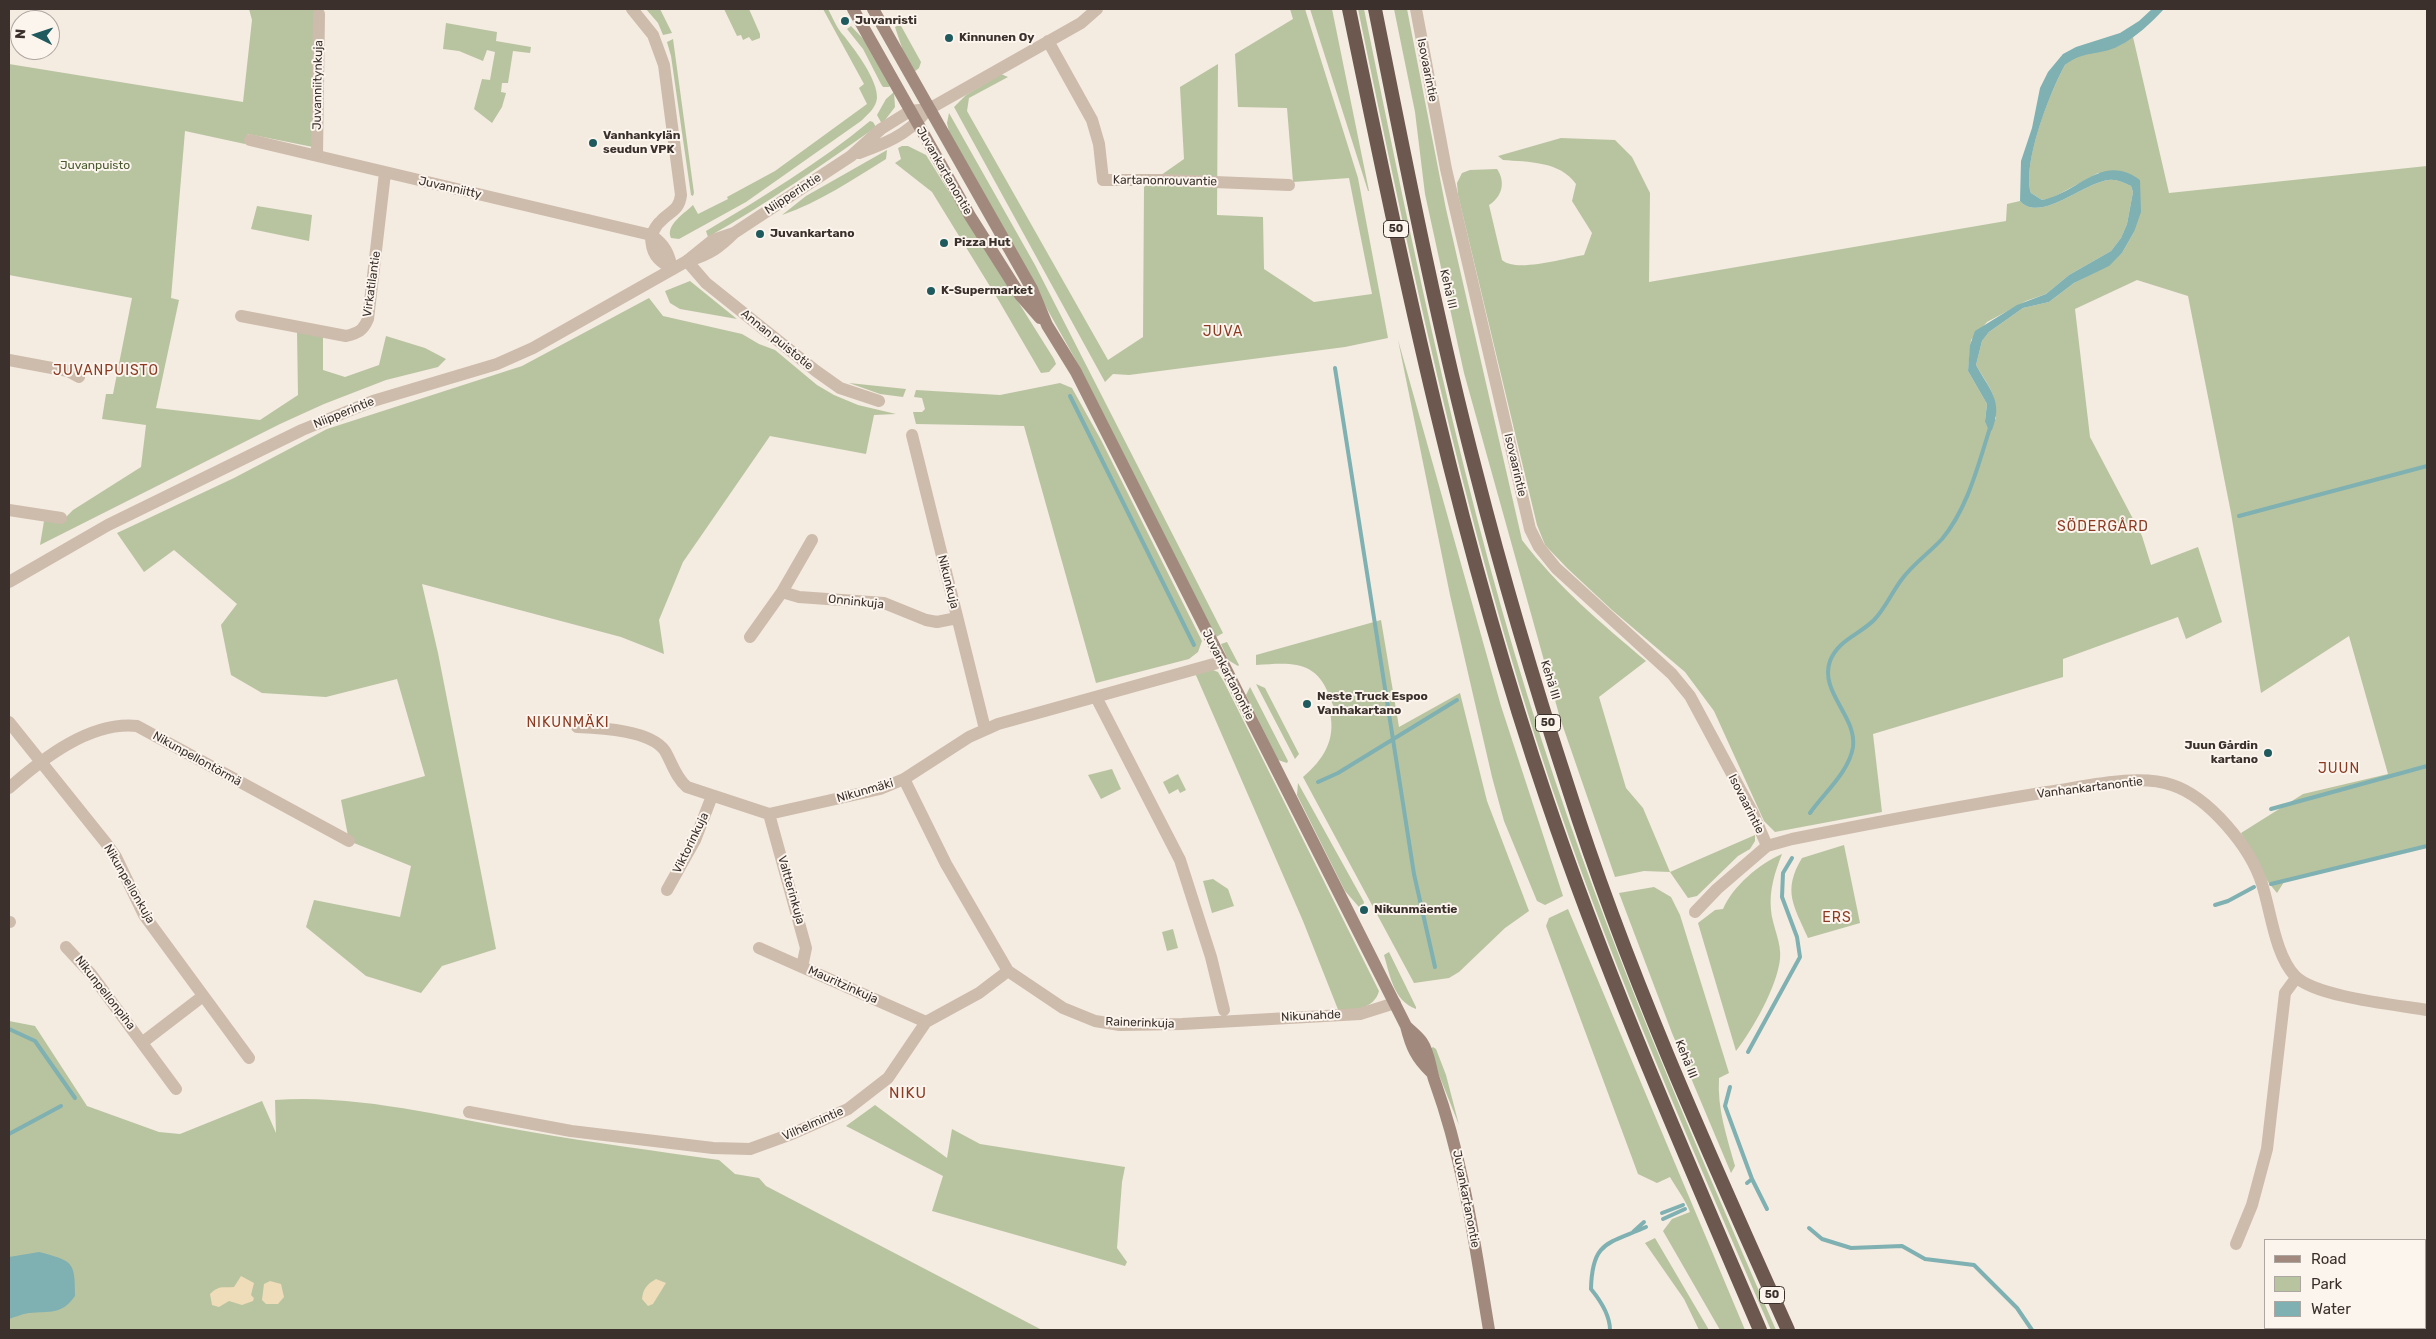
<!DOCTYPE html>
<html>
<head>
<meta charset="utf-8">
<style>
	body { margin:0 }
	#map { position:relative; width:2436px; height:1339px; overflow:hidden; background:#f4ebe1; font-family:Rubik,sans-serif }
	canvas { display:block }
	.frame { position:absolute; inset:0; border:10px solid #3b302b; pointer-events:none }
	.legend { position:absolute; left:2264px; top:1239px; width:162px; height:90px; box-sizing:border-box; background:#fbf5ee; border:1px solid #aea6a0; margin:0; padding:6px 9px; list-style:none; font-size:15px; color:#3b302b }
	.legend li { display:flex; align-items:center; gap:10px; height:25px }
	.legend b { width:25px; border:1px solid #aea6a0 }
	.north { position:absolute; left:10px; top:10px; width:50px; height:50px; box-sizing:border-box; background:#fbf5ee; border:1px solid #aea6a0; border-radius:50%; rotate:274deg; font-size:14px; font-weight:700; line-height:20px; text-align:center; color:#3b302b }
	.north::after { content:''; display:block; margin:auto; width:18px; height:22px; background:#1f5a5e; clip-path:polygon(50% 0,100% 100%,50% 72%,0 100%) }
</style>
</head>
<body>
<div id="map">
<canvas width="2436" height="1339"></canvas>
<div class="frame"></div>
<ul class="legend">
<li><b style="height:6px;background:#a18a7d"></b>Road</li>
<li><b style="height:14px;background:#b8c4a0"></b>Park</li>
<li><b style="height:14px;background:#7fb0b2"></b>Water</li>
</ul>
<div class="north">N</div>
</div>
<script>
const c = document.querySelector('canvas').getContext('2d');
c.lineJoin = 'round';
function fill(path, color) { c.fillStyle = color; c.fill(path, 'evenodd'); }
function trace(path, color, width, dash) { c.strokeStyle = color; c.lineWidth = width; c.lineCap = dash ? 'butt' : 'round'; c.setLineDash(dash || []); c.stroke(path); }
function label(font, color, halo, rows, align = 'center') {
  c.font = font + ' Rubik,sans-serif'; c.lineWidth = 4; c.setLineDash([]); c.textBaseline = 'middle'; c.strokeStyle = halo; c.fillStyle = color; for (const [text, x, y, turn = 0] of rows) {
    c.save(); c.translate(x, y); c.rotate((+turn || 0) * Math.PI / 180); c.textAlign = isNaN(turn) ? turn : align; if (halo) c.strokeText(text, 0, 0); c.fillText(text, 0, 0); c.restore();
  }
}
const green = new Path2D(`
	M 249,9 L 323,9 L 314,13 L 313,147 L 248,134 L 245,144 L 185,131 L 171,298 L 179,300 L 156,408 L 260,420 L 298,395 L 297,331 L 323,336 L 323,370 L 345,377 L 379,365 L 386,336 L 425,348 L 446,359 L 438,367 L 386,380 L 324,404 L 280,424 L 40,545 L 44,521 L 60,523 L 73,510 L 141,467 L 146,425 L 102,419 L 106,394 L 113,394 L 132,298 L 9,275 L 9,64 L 243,102 L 252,20 Z
	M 646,9 L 660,9 L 672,33 L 663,35 L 658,23 Z
	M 724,9 L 749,9 L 760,34 L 760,38 L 752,41 L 749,37 L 743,40 L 741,35 L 737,36 Z
	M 823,9 L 828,9 C 833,18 837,29 844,36 C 855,50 878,80 877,98 C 876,108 868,114 861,121 L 746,202 L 679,239 L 671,238 C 665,225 685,213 693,205 L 698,214 L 728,199 L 727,197 L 775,171 L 867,104 L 859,88 L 864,84 Z
	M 1290,9 L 1305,9 L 1358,178 L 1388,338 L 1345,347 L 1129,375 L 1113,374 L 1105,382 L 954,107 L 966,95 L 1001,74 L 1008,77 L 969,98 L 967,111 L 1108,360 L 1143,337 L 1144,187 L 1184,159 L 1180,87 L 1218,64 L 1217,215 L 1263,217 L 1264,269 L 1314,302 L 1372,294 L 1349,178 L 1293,182 L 1287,108 L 1238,107 L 1235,54 L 1293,19 Z
	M 1310,9 L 1332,9 L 1369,191 L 1368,191 Z
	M 1358,9 L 1364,9 C 1414,254 1464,502 1542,741 C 1607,942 1692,1136 1776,1330 L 1771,1330 C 1701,1168 1629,1007 1570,840 C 1474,569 1416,289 1358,9 Z
	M 1394,9 L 1407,9 L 1446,209 L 1522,540 C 1558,587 1601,623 1646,661 L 1599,697 L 1626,788 L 1643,808 L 1670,872 L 1755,835 L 1755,841 L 1750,849 L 1738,856 L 1697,896 L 1688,898 L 1670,872 L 1644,871 L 1615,877 L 1560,718 L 1464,373 L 1425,194 L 1415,112 Z
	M 446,23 L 497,32 L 496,41 L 531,47 L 530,53 L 513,51 L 508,83 L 502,83 L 501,92 L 506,93 L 502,107 L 492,123 L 474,109 L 482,79 L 490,80 L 495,52 L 487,50 L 483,61 L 459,51 L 443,49 Z
	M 900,24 L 921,62 L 919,68 L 914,72 L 903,51 L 895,27 Z
	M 851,26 L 869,45 L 891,85 L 889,87 L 883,87 L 881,84 L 863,49 L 847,29 Z
	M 2133,37 L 2169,193 L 2427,166 L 2427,845 L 2284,882 L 2277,893 L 2268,882 L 2241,833 L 2303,794 L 2388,774 L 2349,636 L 2261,693 L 2231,513 L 2188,296 L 2137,280 L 2075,309 L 2090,437 L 2142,536 L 2151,565 L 2198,547 L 2222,622 L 2186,639 L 2178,617 L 2063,659 L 2063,677 L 1873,734 L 1882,812 L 1775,832 L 1764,821 L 1714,711 L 1685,672 L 1612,610 L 1567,568 L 1545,545 L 1537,525 L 1458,195 L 1457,183 L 1462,173 L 1470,170 L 1497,169 C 1506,182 1502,197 1489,205 L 1502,260 C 1516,273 1565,258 1584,255 L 1592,233 L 1572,201 L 1576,184 C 1560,161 1528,162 1503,160 L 1498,156 L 1561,138 L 1615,140 L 1632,157 L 1650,193 L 1649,282 L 2006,221 L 2007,204 L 2020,201 C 2040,224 2084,182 2109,180 C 2116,179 2124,183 2131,186 L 2133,192 L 2127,224 L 2121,238 L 2111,251 L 2069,275 L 2046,294 L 2026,301 L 1987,322 L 1971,340 L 1968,371 L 1987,404 L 1985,421 L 1996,419 C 1997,393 1988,386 1976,365 L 1982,341 L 1989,332 L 2023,308 L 2049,302 L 2074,283 L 2109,265 L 2122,253 L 2134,232 L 2140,180 L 2098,173 L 2052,198 L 2042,200 L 2031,193 C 2022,163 2050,92 2065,65 L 2075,57 L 2119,46 Z
	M 673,39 L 694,193 L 693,196 L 691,195 L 671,56 L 667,42 Z
	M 894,92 L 895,107 L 882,124 L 877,115 L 886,99 Z
	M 949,113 L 1035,265 L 1223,633 L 1216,637 L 1083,373 L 950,136 L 947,123 Z
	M 870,121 L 873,122 L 876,127 C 821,166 766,204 708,237 L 706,231 C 763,197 819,163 870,121 Z
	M 902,146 L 908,146 L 926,155 L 1054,359 L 1056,364 L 1049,372 L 1041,373 L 999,301 L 932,192 L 895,163 L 901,159 L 898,148 Z
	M 887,150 L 886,159 C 852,180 820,202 782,215 L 806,196 Z
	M 257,206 L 312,215 L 309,241 L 251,229 Z
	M 690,281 L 737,319 L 680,309 L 670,303 L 665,291 Z
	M 649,298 L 663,316 L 742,334 L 759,344 L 775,350 L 817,385 L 834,395 L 858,405 L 896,414 L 874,415 L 866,454 L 770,436 L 683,562 L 659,620 L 664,654 L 621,637 L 422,584 L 438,653 L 496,949 L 442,966 L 421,993 L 366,976 L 306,927 L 314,900 L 400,917 L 411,866 L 349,841 L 341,800 L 425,776 L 397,679 L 326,697 L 262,693 L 231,675 L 221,625 L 237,604 L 174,550 L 144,572 L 117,533 L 234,478 L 327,429 L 522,366 Z
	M 1398,340 L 1501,706 L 1563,896 L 1545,905 L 1537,901 L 1504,821 L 1492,777 L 1450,595 Z
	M 849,383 L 906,389 L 903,397 L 880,394 Z
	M 1060,383 L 1072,388 L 1101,440 L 1202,641 L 1198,652 L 1189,659 L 1096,683 L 1024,426 L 916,424 L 913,412 L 922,412 L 925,409 L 922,398 L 914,397 L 916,390 L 1000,395 Z
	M 1381,620 L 1399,727 L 1460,693 L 1487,801 L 1529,911 L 1505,928 L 1459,972 L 1449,978 L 1414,983 L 1303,777 C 1323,760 1336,740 1330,713 L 1335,711 C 1333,703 1330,700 1329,695 C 1315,659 1290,663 1256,665 L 1256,655 Z
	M 1227,642 L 1239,665 L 1238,666 L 1228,660 L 1221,644 Z
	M 1213,670 L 1218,672 L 1224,682 L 1379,991 C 1374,1009 1356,1009 1339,1012 L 1303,921 L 1195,673 Z
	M 1256,684 L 1265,688 L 1299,754 L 1295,759 Z
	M 1250,687 L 1288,761 L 1287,763 L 1278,760 L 1246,695 Z
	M 1112,769 L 1121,789 L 1101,799 L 1088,775 Z
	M 1178,774 L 1186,790 L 1180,793 L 1178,789 L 1169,794 L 1163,782 Z
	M 1298,783 L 1364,902 L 1363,906 L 1359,907 L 1345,891 L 1297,795 Z
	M 1844,845 L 1860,923 L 1808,938 C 1794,906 1782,891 1802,858 Z
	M 1782,854 C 1775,872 1769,890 1771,910 C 1772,925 1782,943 1780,959 C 1777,987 1753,1029 1736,1051 L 1698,923 L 1715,910 L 1723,909 C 1733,886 1759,864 1782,854 Z
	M 1213,879 L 1228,889 L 1234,906 L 1212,913 L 1203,881 Z
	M 1654,887 L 1671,897 L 1680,915 L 1729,1073 L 1719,1078 C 1717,1109 1727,1137 1735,1166 L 1731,1173 L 1672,1033 L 1619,893 Z
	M 1568,909 L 1745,1330 L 1720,1330 L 1663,1231 L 1672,1219 L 1690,1212 C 1685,1199 1677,1189 1670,1177 L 1657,1183 L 1638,1174 L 1546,926 L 1549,918 Z
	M 1173,929 L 1178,948 L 1167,951 L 1162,932 Z
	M 1389,952 L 1416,1007 L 1416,1009 C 1394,1001 1390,976 1384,955 Z
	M 9,1021 L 35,1026 L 87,1106 L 159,1132 L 180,1134 L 262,1101 L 276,1133 L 275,1100 C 361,1094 447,1118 531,1132 C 593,1143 657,1151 719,1160 L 735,1174 L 759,1178 L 766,1186 L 1042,1330 L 9,1330 Z
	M 1433,1047 L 1436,1049 L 1446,1075 L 1459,1125 L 1429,1050 Z
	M 875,1105 L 947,1158 L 952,1129 L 980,1144 L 1125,1167 L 1122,1182 L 1117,1248 L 1127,1262 L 1125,1266 L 932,1211 L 943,1176 L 846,1126 Z
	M 1655,1238 L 1709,1330 L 1699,1330 L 1684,1299 L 1645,1243 Z`);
const sand = new Path2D(`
	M 241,1276 L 254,1283 L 251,1295 L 254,1298 L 253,1301 L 242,1305 L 229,1301 L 219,1307 L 212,1305 L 210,1294 C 219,1285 223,1288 234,1287 Z
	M 656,1279 L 666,1283 L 653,1304 L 648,1306 L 642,1299 C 643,1289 647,1284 656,1279 Z
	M 270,1281 L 281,1284 L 284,1297 L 278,1304 L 266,1304 L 262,1300 L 264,1284 Z`);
const water = new Path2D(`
	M 2152,9 L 2164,9 C 2151,23 2136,37 2119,46 C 2099,56 2084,50 2065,65 C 2050,92 2022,164 2031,193 L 2042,200 C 2079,193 2102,152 2140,180 L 2141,212 L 2134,232 L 2122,253 L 2109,266 L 2074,283 L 2049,302 L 2023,308 L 1989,332 L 1982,341 L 1976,365 C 1989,389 2004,401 1992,430 L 1989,431 L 1985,421 L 1987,404 L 1968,371 L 1970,345 L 1975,331 L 2017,305 L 2046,294 L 2069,275 L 2111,251 L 2121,238 L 2127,224 L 2133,192 L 2131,186 C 2124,183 2116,179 2109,180 C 2084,182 2040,224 2020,201 L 2021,161 L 2032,128 L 2040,88 L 2048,72 L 2063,54 L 2076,47 L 2120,33 L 2139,21 Z
	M 39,1252 C 73,1261 75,1261 75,1296 C 62,1315 49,1311 29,1313 C 22,1314 15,1317 9,1319 L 9,1257 Z`);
const stream = new Path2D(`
	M 1335,368 L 1414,874 L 1435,967
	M 1070,396 L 1194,645
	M 2239,516 L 2427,466
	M 1318,782 L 1338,773 L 1457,700
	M 2271,809 L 2427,766
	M 1810,813 C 1824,793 1849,772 1853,747 C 1857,716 1819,692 1830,661 C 1838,640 1859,635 1874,620 C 1885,609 1892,592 1902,579 C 1913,564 1929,553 1942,539 C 1968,508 1978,465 1990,428
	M 2271,884 L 2427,846
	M 2215,905 L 2228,901 L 2254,887
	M 9,1029 L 35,1041 L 75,1098
	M 1748,1052 L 1800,957 L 1797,937 L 1782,897 L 1783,873 L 1792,858
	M 1730,1087 L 1725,1106 L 1752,1179 L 1747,1183
	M 9,1134 L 61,1106
	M 1752,1179 L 1767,1209
	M 1662,1213 L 1683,1205
	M 1663,1219 L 1685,1209
	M 1809,1228 L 1822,1239 L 1851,1248 L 1902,1246 L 1925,1259 L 1974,1265 L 2017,1308 L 2032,1330
	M 1633,1232 L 1644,1222
	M 1610,1330 C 1610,1316 1600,1300 1591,1289 C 1592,1241 1608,1244 1646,1227`);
const minor = new Path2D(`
	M 632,9 L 653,35 L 664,65 L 681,195 C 679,212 669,211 660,222 C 656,225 654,231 651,235
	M 1416,9 L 1446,169 L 1530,529 L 1539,547 L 1556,568 L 1672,674 L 1690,696 L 1753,813 L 1767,846
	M 1048,41 L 1092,120 L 1099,144 L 1103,180 L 1164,180 L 1289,185
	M 929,109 L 1081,23 L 1097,9
	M 250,140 L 651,235 C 665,245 669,253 672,269
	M 317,155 L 319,14
	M 651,235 C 651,254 657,260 672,269
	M 687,261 L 706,283 L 816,371 L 840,388 L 879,401
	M 241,316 L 346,336 C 358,333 363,331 368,319 L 385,173
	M 9,360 L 68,371 L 79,377
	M 912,435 L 985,729
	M 9,510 L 61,518
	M 782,592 L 799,597 L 884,603 L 926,620 L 937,622 L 957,618
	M 750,637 L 782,592 L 812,540
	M 1096,697 L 1180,860 L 1211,957 L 1224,1010
	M 9,722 L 106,843 L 116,857 L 144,915 L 249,1058
	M 577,727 C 600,728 651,730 665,751 C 672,763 676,778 687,787 L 769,814 L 880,789 L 904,779 L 969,737 L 998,724 L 1221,662
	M 904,779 L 946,864 L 1008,971 L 1063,1008 L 1095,1021 L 1120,1025 L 1182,1024 L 1360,1014 L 1395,1003
	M 9,788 C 42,759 90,721 137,726 L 349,841
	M 769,814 L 806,948 L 802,967
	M 667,890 L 695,840 L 712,796
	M 1695,912 L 1717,889 L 1767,846 L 1792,839 C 1877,822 1962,806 2047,792 C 2084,787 2137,773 2172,785 C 2209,797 2251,848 2262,884 C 2271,912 2275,955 2295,976 C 2315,997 2398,1005 2427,1010
	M 9,922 L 10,922
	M 66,947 L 91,974 L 176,1089
	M 759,948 L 926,1022
	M 143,1042 L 203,996
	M 469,1112 L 571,1131 L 713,1148 L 750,1149 L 794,1133 L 848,1109 L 888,1078 L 926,1022 L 979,993 L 1008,971
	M 2236,1244 L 2252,1205 L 2267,1149 L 2285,993 L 2296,978`);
const tertiary = new Path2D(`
	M 859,153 C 884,144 907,135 924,114
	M 690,260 C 709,255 720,247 734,233 L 851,156 L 881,129 L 910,111 L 929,109
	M 9,582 L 108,525 L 302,430 L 373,401 L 497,364 L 533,348 L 687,261 L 713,240 L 734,233`);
const secondary = new Path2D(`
	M 853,9 L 970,216 L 1020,295 L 1040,318
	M 873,9 L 1032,289 L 1047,325 L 1076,372 L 1406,1026 C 1411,1046 1416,1058 1431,1072
	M 1406,1026 C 1411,1031 1418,1036 1422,1042 C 1430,1054 1430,1069 1435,1082 C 1464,1162 1475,1246 1489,1330`);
const trunk = new Path2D(`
	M 1349,9 C 1404,275 1459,542 1547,800 C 1608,980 1685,1155 1760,1330
	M 1375,9 C 1406,164 1436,319 1476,472 C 1503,578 1534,683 1568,787 C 1627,973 1708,1152 1788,1330`);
const markers = [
	[845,21,5,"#1f5a5e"],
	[949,38,5,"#1f5a5e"],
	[593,143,5,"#1f5a5e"],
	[760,234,5,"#1f5a5e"],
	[944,243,5,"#1f5a5e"],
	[931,291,5,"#1f5a5e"],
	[1307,704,5,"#1f5a5e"],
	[2268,753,5,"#1f5a5e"],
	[1364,910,5,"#1f5a5e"]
];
const shields = [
	[1396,229,25],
	[1548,723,25],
	[1772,1295,25]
];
const shieldNames = [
	["50",1396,229],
	["50",1548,723],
	["50",1772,1295]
];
const poiNames = [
	["Juvanristi",855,21],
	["Kinnunen Oy",959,38],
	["Vanhankylän",603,136],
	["seudun VPK",603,150],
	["Juvankartano",770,234],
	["Pizza Hut",954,243],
	["K-Supermarket",941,291],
	["Neste Truck Espoo",1317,697],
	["Vanhakartano",1317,711],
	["Juun Gårdin",2258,746,"right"],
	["kartano",2258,760,"right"],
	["Nikunmäentie",1374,910]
];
const streetNames = [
	["Isovaarintie",1427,70,79],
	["Juvanniitynkuja",318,85,-89],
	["Juvankartanontie",944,171,60],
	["Kartanonrouvantie",1165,181,1],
	["Juvanniitty",450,188,13],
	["Niipperintie",793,194,-33],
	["Virkatilantie",372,284,-82],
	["Kehä III",1448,289,77],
	["Annan puistotie",777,340,39],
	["Niipperintie",344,413,-22],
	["Isovaarintie",1515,465,77],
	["Nikunkuja",948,582,76],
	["Onninkuja",856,602,6],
	["Juvankartanontie",1228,675,63],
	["Kehä III",1550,680,73],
	["Nikunpellontörmä",197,759,29],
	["Vanhankartanontie",2090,788,-7],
	["Nikunmäki",865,791,-16],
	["Isovaarintie",1746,804,63],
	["Viktorinkuja",691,843,-64],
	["Nikunpellonkuja",129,884,60],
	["Valtterinkuja",791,890,74],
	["Mauritzinkuja",843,985,24],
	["Nikunpellonpiha",105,993,52],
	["Nikunahde",1311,1016,-3],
	["Rainerinkuja",1140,1023,2],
	["Kehä III",1686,1059,68],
	["Vilhelmintie",813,1124,-24],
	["Juvankartanontie",1466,1199,79]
];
const parkNames = [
	["Juvanpuisto",95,166]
];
const neighbourhoodNames = [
	["JUVA",1223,332],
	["JUVANPUISTO",106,371],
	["SÖDERGÅRD",2103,527],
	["NIKUNMÄKI",568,723],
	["JUUN",2339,769],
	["ERS",1837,918]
];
const quarterNames = [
	["NIKU",908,1094]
];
fill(green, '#b8c4a0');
fill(sand, '#efdcb8');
fill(water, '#7fb0b2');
trace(stream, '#7fb0b2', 4);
trace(minor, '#cdbbac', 12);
trace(tertiary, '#cdbbac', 12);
trace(secondary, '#a18a7d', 12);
trace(trunk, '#6c584f', 14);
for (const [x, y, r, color] of markers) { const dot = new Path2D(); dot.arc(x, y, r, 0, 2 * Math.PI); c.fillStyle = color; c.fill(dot); trace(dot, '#fbf5ee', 2); }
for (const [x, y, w] of shields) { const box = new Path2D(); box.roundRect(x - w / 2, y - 8.5, w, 17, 4); c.fillStyle = '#fbf5ee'; c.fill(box); trace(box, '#3b302b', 1); }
label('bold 11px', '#3b302b', null, shieldNames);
label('bold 12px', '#3b302b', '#fbf5ee', poiNames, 'left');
label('12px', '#3b302b', '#fbf5ee', streetNames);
label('12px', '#4a5a2e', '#fbf5ee', parkNames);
c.letterSpacing = '1px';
label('14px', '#8c3b22', '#fbf5ee', neighbourhoodNames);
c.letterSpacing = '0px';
c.letterSpacing = '1px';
label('15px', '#8c3b22', '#fbf5ee', quarterNames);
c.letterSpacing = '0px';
</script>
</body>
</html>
